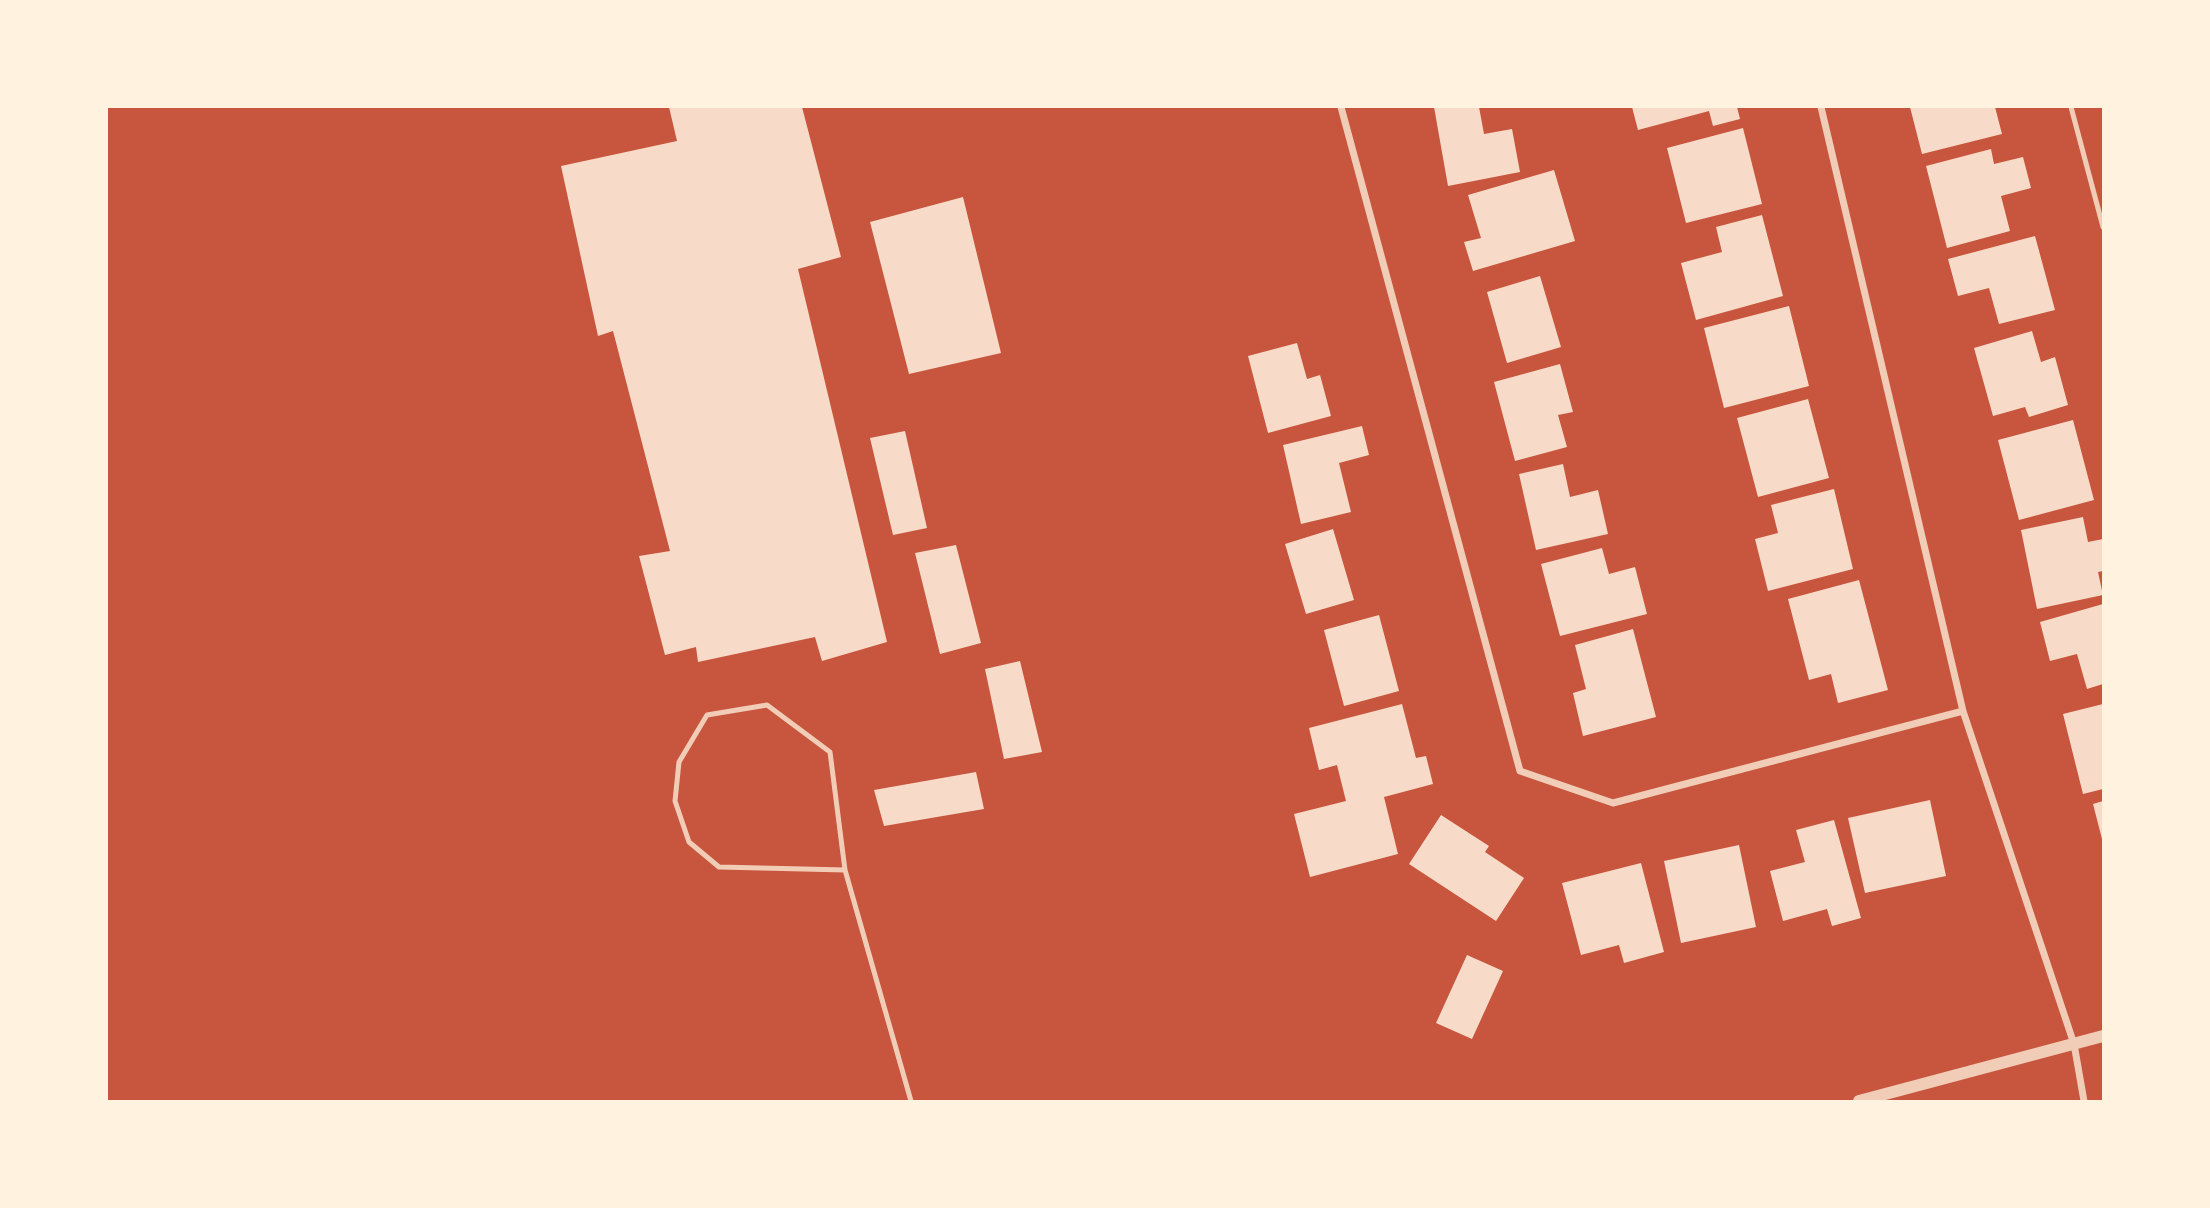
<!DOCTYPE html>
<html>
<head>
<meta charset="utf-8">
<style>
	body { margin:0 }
	#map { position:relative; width:2210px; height:1208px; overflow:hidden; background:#c8553d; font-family:"Playfair Display",serif }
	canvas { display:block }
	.frame { position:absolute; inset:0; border:108px solid #fff3e0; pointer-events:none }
</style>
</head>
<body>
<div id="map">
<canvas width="2210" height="1208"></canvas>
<div class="frame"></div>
</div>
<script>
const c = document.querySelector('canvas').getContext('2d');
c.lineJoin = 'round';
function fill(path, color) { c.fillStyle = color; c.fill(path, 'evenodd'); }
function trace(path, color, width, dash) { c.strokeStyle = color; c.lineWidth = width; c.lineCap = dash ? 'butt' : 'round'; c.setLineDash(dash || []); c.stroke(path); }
const building = new Path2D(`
	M 669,107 L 802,107 L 841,257 L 798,269 L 887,642 L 822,661 L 815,637 L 698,662 L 696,647 L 665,655 L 639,556 L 670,551 L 613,331 L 598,336 L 561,166 L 677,141 Z
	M 1434,107 L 1479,107 L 1484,134 L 1512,129 L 1520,172 L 1448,186 Z
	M 1632,107 L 1737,107 L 1740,119 L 1713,126 L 1709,111 L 1638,130 Z
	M 1910,107 L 1995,107 L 2002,134 L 1922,154 Z
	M 1743,128 L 1762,204 L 1686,223 L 1667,148 Z
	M 1991,149 L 1994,164 L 2023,157 L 2031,188 L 2001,196 L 2010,231 L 1947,248 L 1926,166 Z
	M 1554,170 L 1575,241 L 1473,271 L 1464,242 L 1481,238 L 1468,195 Z
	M 963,197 L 1001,353 L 909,374 L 870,222 Z
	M 1762,215 L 1783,296 L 1696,320 L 1681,263 L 1722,252 L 1716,227 Z
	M 2035,236 L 2055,310 L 1999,324 L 1989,288 L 1958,296 L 1948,259 Z
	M 1540,276 L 1561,347 L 1507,363 L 1487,292 Z
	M 1789,306 L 1809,386 L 1724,408 L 1704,328 Z
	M 2032,331 L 2041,362 L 2055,357 L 2068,405 L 2029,417 L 2025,407 L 1993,416 L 1974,348 Z
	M 1297,343 L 1307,379 L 1320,375 L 1331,416 L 1268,433 L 1248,356 Z
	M 1560,364 L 1573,412 L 1558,415 L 1567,447 L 1515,461 L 1494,382 Z
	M 1808,399 L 1829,478 L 1758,497 L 1737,418 Z
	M 2073,420 L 2094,500 L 2019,520 L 1998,440 Z
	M 1362,426 L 1369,455 L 1339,463 L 1351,512 L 1301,524 L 1283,445 Z
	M 905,431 L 927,528 L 893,535 L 870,438 Z
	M 1563,464 L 1570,497 L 1598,490 L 1608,534 L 1536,550 L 1519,474 Z
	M 1834,489 L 1853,569 L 1768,591 L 1755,539 L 1778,533 L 1771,505 Z
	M 2083,517 L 2088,542 L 2103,539 L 2103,571 L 2098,572 L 2103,595 L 2037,609 L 2021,530 Z
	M 1333,529 L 1354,600 L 1306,614 L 1285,544 Z
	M 956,545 L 981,643 L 940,654 L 915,553 Z
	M 1602,548 L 1609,574 L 1635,567 L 1647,614 L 1560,636 L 1541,564 Z
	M 1859,580 L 1888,690 L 1838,703 L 1831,674 L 1809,680 L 1788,599 Z
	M 2103,604 L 2103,684 L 2087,689 L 2077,654 L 2050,661 L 2040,622 Z
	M 1379,615 L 1399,691 L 1344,706 L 1324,630 Z
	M 1633,629 L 1656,717 L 1583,736 L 1573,693 L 1586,689 L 1575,645 Z
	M 1020,661 L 1042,752 L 1004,759 L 985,669 Z
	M 1402,704 L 1416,758 L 1426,756 L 1433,784 L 1384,797 L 1398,854 L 1310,877 L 1294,814 L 1346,801 L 1337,765 L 1319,770 L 1309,728 Z
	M 2103,704 L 2103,789 L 2083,794 L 2063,714 Z
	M 976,772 L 984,809 L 884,826 L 874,790 Z
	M 1930,800 L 1946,876 L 1865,893 L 1848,818 Z
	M 2103,801 L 2103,839 L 2102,839 L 2093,804 Z
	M 1441,815 L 1489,846 L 1485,852 L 1524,878 L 1496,921 L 1409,864 Z
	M 1834,820 L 1861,918 L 1832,926 L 1827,909 L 1783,921 L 1770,871 L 1805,862 L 1796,830 Z
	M 1739,845 L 1756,927 L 1681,943 L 1664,861 Z
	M 1641,863 L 1664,952 L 1624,963 L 1619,945 L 1581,955 L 1562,883 Z
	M 1467,955 L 1503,971 L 1472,1039 L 1436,1023 Z`);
const service = new Path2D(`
	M 2071,107 L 2103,227
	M 767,705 L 830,752 L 845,870 L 719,867 L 689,842 L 675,801 L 679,762 L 707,715 Z
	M 845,870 L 911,1101`);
const minor = new Path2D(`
	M 1341,107 L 1520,771 L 1613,803 L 1963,711
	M 1821,107 L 1963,711 L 2074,1044 L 2084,1101`);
const tertiary = new Path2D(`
	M 1859,1101 L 2103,1036`);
fill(building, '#f7dbc8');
trace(service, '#f1ccb7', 5);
trace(minor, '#f1ccb7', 7);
trace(tertiary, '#f1ccb7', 12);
</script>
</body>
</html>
